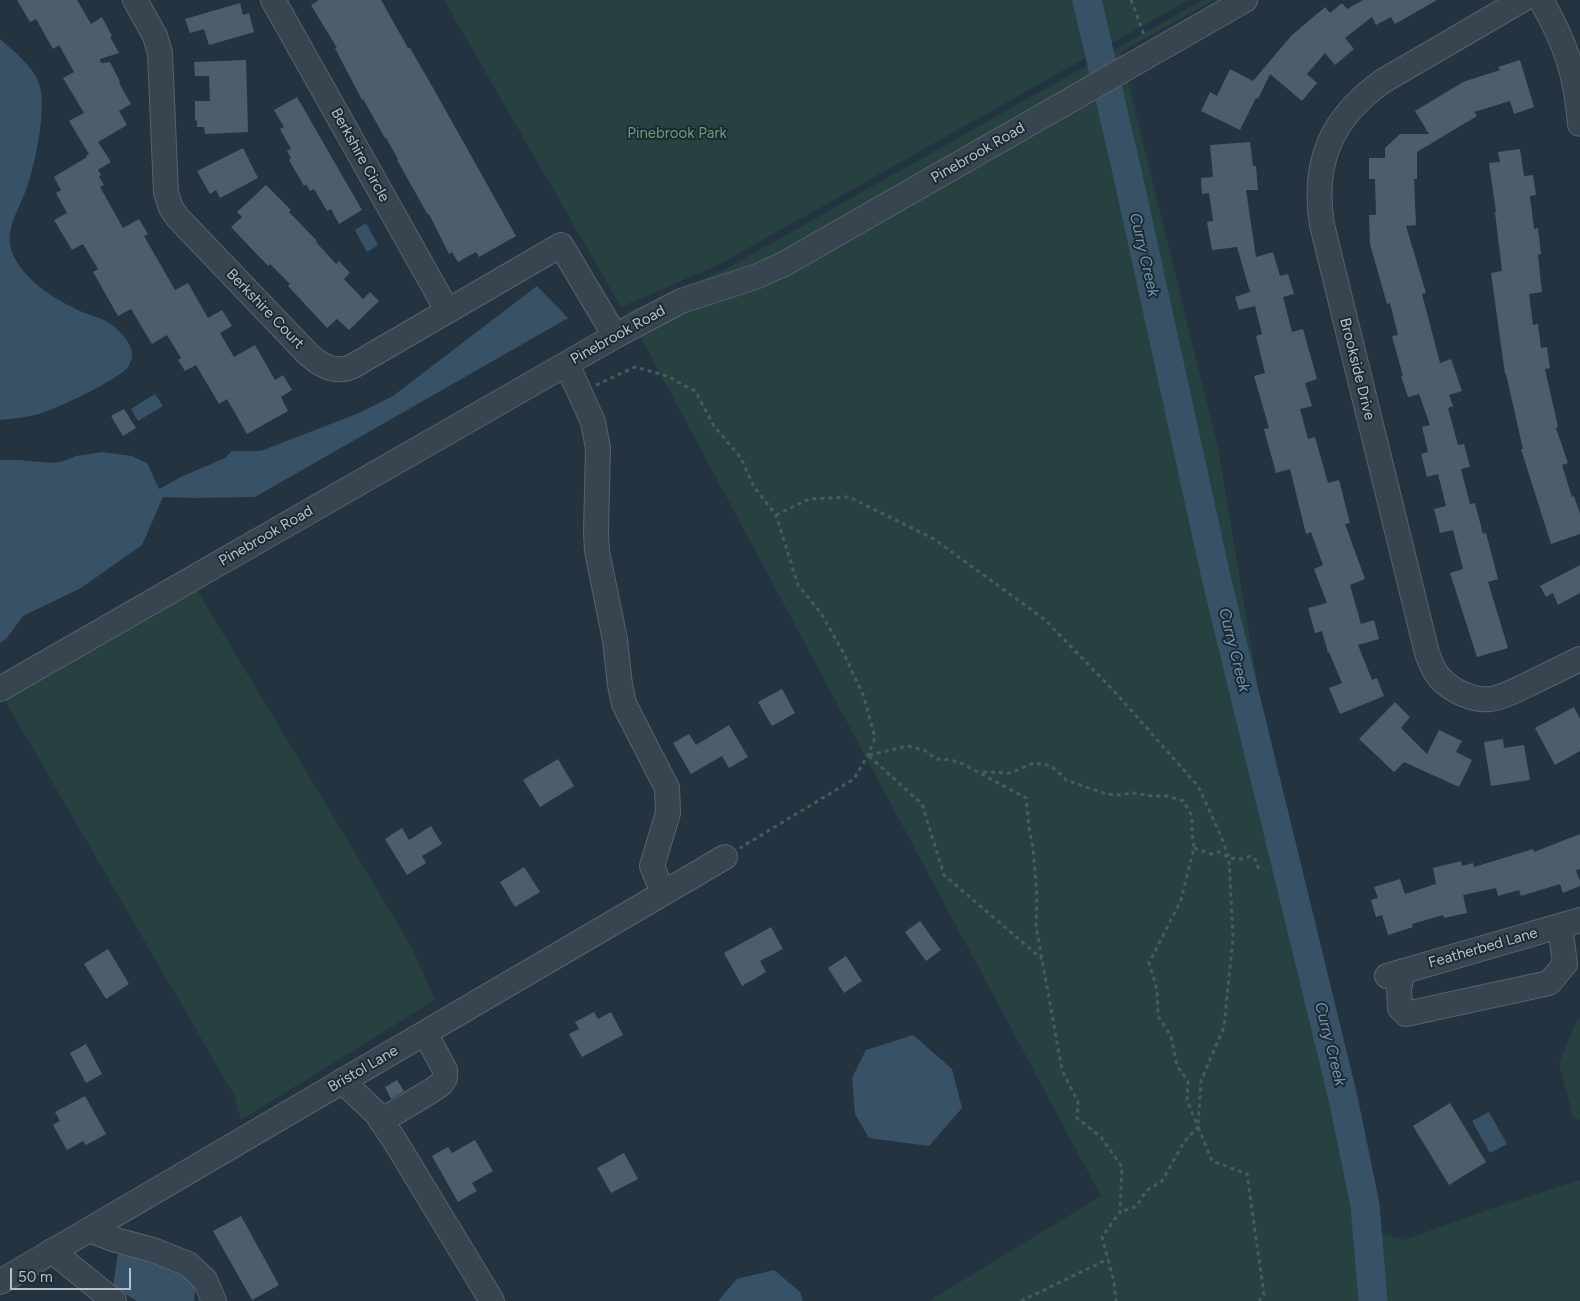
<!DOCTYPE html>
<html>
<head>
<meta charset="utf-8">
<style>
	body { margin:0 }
	#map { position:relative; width:1580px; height:1301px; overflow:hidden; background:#243340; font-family:Figtree,sans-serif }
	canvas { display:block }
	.scale { position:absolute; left:10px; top:1268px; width:121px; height:22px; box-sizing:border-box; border:2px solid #b4c0ca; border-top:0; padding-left:6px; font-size:15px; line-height:18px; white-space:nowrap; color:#b4c0ca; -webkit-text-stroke:4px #1d2a35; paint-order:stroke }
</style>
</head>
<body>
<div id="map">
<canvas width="1580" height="1301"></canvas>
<div class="scale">50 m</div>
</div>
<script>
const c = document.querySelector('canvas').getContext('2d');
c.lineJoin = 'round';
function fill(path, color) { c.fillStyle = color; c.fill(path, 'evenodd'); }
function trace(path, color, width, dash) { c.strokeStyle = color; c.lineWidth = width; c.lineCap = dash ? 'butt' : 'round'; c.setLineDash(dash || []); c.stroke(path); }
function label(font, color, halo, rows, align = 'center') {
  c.font = font + ' Figtree,sans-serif'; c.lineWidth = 4; c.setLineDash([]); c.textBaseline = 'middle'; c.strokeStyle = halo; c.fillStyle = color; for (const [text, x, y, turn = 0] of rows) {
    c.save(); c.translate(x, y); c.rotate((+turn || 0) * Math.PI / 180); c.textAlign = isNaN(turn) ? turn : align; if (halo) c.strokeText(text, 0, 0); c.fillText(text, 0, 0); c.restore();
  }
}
const green = new Path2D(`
	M 444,0 L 1188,0 L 720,264 L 621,307 Z
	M 1203,0 L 1214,0 L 1121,52 L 1122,60 L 780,256 L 630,317 L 627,312 L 724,270 Z
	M 1127,77 L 1218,448 L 1276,795 L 1382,1234 L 1404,1240 L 1490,1209 L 1580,1180 L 1580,1301 L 929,1301 L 1101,1196 L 638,332 Z
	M 195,587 L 411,946 L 435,1000 L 241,1120 L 234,1095 L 3,697 Z
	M 1580,1018 L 1580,1120 L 1573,1118 L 1559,1063 L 1577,1020 Z`);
const water = new Path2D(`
	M 0,39 C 13,51 31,64 38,81 C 49,104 34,171 24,195 C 17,212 6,230 11,249 C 18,275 52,298 76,309 C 85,314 95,316 104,320 C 116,326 134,343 132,357 C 132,360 129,365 128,367 C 119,379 60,407 45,412 C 30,417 15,419 0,420 Z
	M 366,223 L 378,245 L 367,252 L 355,230 Z
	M 537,286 L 568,318 L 255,497 L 193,498 L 163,497 L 142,545 L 81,588 L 23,616 L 6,639 L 0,643 L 0,460 L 19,460 L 52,463 L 64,461 L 76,456 L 102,452 L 132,456 L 147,463 L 159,489 L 183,476 L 225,458 L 232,451 L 261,451 L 359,413 L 393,396 Z
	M 155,394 L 163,406 L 138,421 L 131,409 Z
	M 913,1035 L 952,1069 L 962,1108 L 929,1146 L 869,1138 L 855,1114 L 852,1078 L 866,1050 Z
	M 1489,1112 L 1507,1144 L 1490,1153 L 1472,1121 Z
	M 119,1245 L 170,1259 L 196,1282 L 194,1301 L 137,1301 L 113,1287 Z
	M 774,1270 L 800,1292 L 803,1301 L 718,1301 L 737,1279 Z`);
const river = new Path2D(`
	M 1087,0 L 1128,176 L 1216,577 L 1343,1098 L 1365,1205 L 1373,1301`);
const building = new Path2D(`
	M 17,0 L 77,0 L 91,24 L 102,17 L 112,36 L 110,37 L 119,53 L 100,59 L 101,63 L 110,62 L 120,82 L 119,83 L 131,104 L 119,111 L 127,125 L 98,142 L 111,162 L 98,170 L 101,175 L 99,177 L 104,185 L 100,187 L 123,228 L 139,219 L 148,234 L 144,236 L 175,290 L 188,283 L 208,318 L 222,310 L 232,326 L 220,333 L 234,357 L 255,345 L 275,380 L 283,375 L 292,390 L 281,397 L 288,411 L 247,434 L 227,399 L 219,404 L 196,365 L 185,371 L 178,360 L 181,358 L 167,335 L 152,344 L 131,309 L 118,316 L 93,272 L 98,269 L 83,244 L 72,250 L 54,220 L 67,213 L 56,193 L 61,190 L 54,177 L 87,157 L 86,156 L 89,154 L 69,121 L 84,113 L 63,78 L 74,72 L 59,45 L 53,49 L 36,19 L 30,22 Z
	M 319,0 L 381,0 L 408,48 L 410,48 L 432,86 L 516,236 L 479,257 L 476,252 L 458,262 L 452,252 L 449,254 L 429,214 L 428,215 L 397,160 L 398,159 L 386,138 L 385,138 L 363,99 L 362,100 L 340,58 L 335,48 L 337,48 L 311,5 Z
	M 1363,0 L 1437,0 L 1395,24 L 1391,17 L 1376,25 L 1372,17 L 1345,38 L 1354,49 L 1335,65 L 1325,53 L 1307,74 L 1317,83 L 1302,101 L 1270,74 L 1258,99 L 1256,98 L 1240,130 L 1201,111 L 1210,92 L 1217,96 L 1230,69 L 1253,81 L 1291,36 L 1325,7 L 1330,13 L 1342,3 L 1347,9 Z
	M 240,3 L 243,15 L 249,13 L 254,32 L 209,45 L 204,29 L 190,33 L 185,19 Z
	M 246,60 L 248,132 L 205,134 L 204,127 L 197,127 L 197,120 L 195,121 L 195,101 L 210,101 L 209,76 L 195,76 L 194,62 Z
	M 1520,60 L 1534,107 L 1514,114 L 1510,101 L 1474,112 L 1477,116 L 1417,152 L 1417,179 L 1414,179 L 1416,225 L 1406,226 L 1426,293 L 1422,294 L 1440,363 L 1451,359 L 1462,391 L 1449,395 L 1453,406 L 1448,408 L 1458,445 L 1464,444 L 1470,467 L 1461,469 L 1470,504 L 1475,503 L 1483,534 L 1486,533 L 1498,579 L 1488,582 L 1508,648 L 1477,657 L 1450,573 L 1463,569 L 1453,530 L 1440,533 L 1434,509 L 1446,506 L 1438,474 L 1427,477 L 1421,454 L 1428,452 L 1422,427 L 1430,425 L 1419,394 L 1408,397 L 1401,376 L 1403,376 L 1392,336 L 1398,335 L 1390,303 L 1387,304 L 1370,244 L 1369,215 L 1376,215 L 1375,179 L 1369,179 L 1369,158 L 1385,158 L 1385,148 L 1400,134 L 1429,134 L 1415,111 L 1463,82 L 1500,70 L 1498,67 Z
	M 297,97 L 362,210 L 339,224 L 331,209 L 327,211 L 314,189 L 310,191 L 306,184 L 304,186 L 289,160 L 291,158 L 287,151 L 291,149 L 280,129 L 284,127 L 274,110 Z
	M 1250,142 L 1253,166 L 1256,166 L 1258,190 L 1246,190 L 1256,257 L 1273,252 L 1280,276 L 1288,274 L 1294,294 L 1283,297 L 1292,332 L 1303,329 L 1317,379 L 1305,383 L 1312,406 L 1300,409 L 1308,439 L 1315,437 L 1328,483 L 1339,480 L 1350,523 L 1345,524 L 1365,579 L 1350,585 L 1361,624 L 1374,620 L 1379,639 L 1358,645 L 1372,680 L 1377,678 L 1384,696 L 1340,714 L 1329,688 L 1342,683 L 1329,652 L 1328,653 L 1322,631 L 1315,633 L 1308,608 L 1327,603 L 1314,569 L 1323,565 L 1311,532 L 1306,534 L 1290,469 L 1276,473 L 1264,429 L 1269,428 L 1254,376 L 1265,373 L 1256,336 L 1262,334 L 1255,306 L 1239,310 L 1235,297 L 1250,292 L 1237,247 L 1212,250 L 1207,222 L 1213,221 L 1209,193 L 1202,194 L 1201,178 L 1213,177 L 1210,145 Z
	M 243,148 L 258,178 L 220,198 L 216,190 L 210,194 L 197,171 Z
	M 1520,149 L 1524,176 L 1533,175 L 1536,195 L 1530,196 L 1534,229 L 1538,228 L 1541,254 L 1538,255 L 1542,292 L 1529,294 L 1533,325 L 1538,324 L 1541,348 L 1547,347 L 1550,368 L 1545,369 L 1558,427 L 1556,428 L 1568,463 L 1562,465 L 1572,497 L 1574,496 L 1580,514 L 1580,534 L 1551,544 L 1521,449 L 1523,449 L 1506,374 L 1505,374 L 1491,273 L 1502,271 L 1495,212 L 1496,212 L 1489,163 L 1500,162 L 1498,152 Z
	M 266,185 L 291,210 L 289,212 L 317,241 L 316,242 L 336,264 L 339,261 L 350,273 L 344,279 L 363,299 L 370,292 L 379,301 L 349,330 L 337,319 L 327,328 L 288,286 L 290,284 L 270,264 L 268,266 L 231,227 L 242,217 L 237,212 Z
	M 124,409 L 136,428 L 123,436 L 111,416 Z
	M 1580,565 L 1580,593 L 1558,605 L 1553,593 L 1546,597 L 1540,586 Z
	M 782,689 L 795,713 L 772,726 L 758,702 Z
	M 1395,702 L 1410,717 L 1401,728 L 1427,754 L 1439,730 L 1462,741 L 1456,752 L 1472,760 L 1459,787 L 1404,762 L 1394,772 L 1359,739 Z
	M 1574,707 L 1580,719 L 1580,751 L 1555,765 L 1535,728 Z
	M 729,725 L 748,757 L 729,768 L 722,756 L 691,774 L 673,743 L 689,734 L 696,745 Z
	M 1503,739 L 1504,748 L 1524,745 L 1530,780 L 1491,786 L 1484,742 Z
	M 558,759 L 574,786 L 540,807 L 523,780 Z
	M 431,826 L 442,844 L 422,856 L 426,863 L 407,875 L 385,839 L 402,828 L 409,840 Z
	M 1580,834 L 1580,869 L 1576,870 L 1580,881 L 1580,886 L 1563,893 L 1560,884 L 1521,896 L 1519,890 L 1498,896 L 1496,888 L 1463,895 L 1467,913 L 1444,918 L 1443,915 L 1412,924 L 1413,927 L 1388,935 L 1382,915 L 1376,917 L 1371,900 L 1378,898 L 1374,887 L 1400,879 L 1405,894 L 1436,884 L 1433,868 L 1461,861 L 1462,866 L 1473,863 L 1474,867 L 1533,849 L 1534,852 Z
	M 524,867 L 540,892 L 515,907 L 500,882 Z
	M 920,921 L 941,950 L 926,961 L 905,932 Z
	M 771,927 L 783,949 L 760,961 L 766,972 L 742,986 L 724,953 Z
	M 108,949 L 129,984 L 106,999 L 84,964 Z
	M 846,956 L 862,981 L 844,993 L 828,968 Z
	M 594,1012 L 598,1019 L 611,1012 L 623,1035 L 582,1057 L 569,1034 L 579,1029 L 575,1022 Z
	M 86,1044 L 102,1074 L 86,1083 L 70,1053 Z
	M 397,1080 L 404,1091 L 391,1099 L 385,1087 Z
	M 85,1096 L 106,1134 L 86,1145 L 83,1141 L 67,1150 L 53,1125 L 60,1121 L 55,1112 Z
	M 1450,1103 L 1486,1162 L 1449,1185 L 1413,1126 Z
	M 475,1140 L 493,1171 L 472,1183 L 477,1191 L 458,1202 L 432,1156 L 448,1147 L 452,1153 Z
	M 624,1153 L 638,1179 L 611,1193 L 597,1168 Z
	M 241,1216 L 279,1285 L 252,1300 L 213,1231 Z`);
const path = new Path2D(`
	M 1131,0 L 1145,37
	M 596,385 L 635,367 L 667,376 L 695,391 L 714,426 L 741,458 L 754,487 L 776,515 L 798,585 L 821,613 L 844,654 L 864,697 L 875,738 L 868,755 L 854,779 L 740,848
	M 776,515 L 809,499 L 849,497 L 934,539 L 1044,619 L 1113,690 L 1198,786 L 1221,836 L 1229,858 L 1233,938 L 1224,1027 L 1201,1081 L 1198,1127 L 1212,1161 L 1247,1174 L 1264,1295 L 1259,1301
	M 869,755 L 908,746 L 924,750 L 936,759 L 951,760 L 963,764 L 1026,798 L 1029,828 L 1033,848 L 1037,896 L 1036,926 L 1062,1070 L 1078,1102 L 1077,1118 L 1101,1137 L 1122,1167 L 1120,1212 L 1102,1237 L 1114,1282 L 1116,1301
	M 869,756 L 922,804 L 944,875 L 1042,959
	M 983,772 L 1010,773 L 1034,763 L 1049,765 L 1057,771 L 1066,780 L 1106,794 L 1120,795 L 1134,793 L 1151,796 L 1168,796 L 1183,801 L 1192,816 L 1192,833 L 1194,848 L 1181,900 L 1149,963 L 1157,989 L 1158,1016 L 1171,1036 L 1177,1066 L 1188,1081 L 1187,1100 L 1198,1127 L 1184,1142 L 1162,1181 L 1146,1191 L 1137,1206 L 1120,1212
	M 1194,848 L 1211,854 L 1219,852 L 1229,858 L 1242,859 L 1251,856 L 1255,859 L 1260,872
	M 1021,1301 L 1108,1259`);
const minor = new Path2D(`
	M 135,0 L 155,36 L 160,53 L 166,193 L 171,208 L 178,218 L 308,354 C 321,366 336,374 353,366 L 561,245 L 615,336
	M 273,0 L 447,310
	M 1522,0 L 1383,81 C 1331,118 1312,162 1322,225 L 1427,653 C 1430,661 1433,670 1439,677 C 1451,691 1473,701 1491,699 C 1505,697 1518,689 1531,683 C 1547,675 1564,667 1580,659
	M 1541,0 C 1566,44 1576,74 1580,124
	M 567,364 L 593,422 L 598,448 L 596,532 L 597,551 L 615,640 L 620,685 L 624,704 L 667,788 L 668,813 L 652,866 L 663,893
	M 0,689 L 615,336 L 681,301 L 755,277 L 784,264 L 1245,0
	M 1403,971 L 1399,989 L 1400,1008 L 1406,1014 L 1549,983 L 1565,964 L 1560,926
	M 1387,976 L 1580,920
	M 342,1081 L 376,1113 L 395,1141 L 492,1301
	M 381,1121 L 431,1091 L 441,1084 L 445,1078 L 445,1070 L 425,1033
	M 89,1230 L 116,1240 L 153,1250 L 188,1264 L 205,1280 L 214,1301
	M 52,1251 L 114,1301
	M 0,1282 L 725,857`);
const parkNames = [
	["Pinebrook Park",677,134]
];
const streetNames = [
	["Pinebrook Road",978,153,-30],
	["Berkshire Circle",360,155,61],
	["Berkshire Court",265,309,46],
	["Pinebrook Road",618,335,-29],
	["Brookside Drive",1357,369,76],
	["Pinebrook Road",266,536,-30],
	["Featherbed Lane",1483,948,-16],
	["Bristol Lane",363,1069,-30]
];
const waterNames = [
	["Curry Creek",1144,255,77],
	["Curry Creek",1234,650,76],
	["Curry Creek",1330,1044,76]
];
fill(green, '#264140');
fill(water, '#375267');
trace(river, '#375267', 29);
fill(building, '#4d5e6b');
trace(minor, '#56636d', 26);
trace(path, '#445d5c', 3, [4, 4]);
trace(minor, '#384550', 24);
label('15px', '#6b9c70', '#1d2a35', parkNames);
label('15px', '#b4c0ca', '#1d2a35', streetNames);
label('italic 16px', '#7395ae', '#1d2a35', waterNames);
</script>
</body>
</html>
